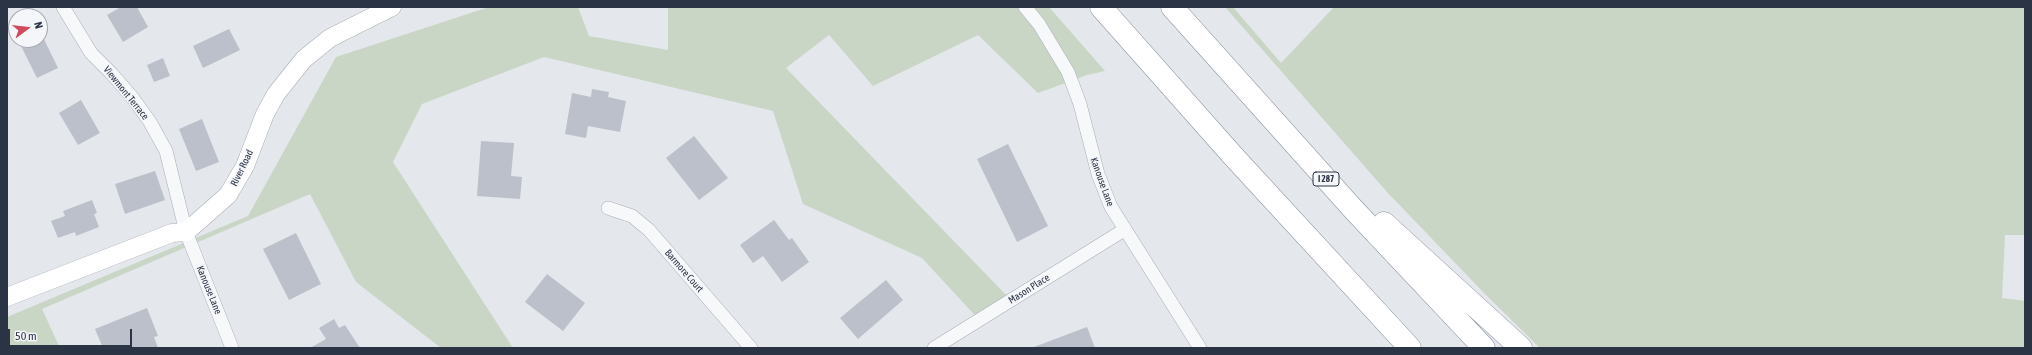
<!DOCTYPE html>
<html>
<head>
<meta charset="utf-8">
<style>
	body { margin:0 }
	#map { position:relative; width:2032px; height:355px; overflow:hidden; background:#e4e7ec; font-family:"Asap Condensed",sans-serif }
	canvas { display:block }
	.frame { position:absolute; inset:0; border:8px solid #2b3445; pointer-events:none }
	.north { position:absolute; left:8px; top:8px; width:40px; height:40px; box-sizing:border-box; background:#f4f6f9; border:1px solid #a4a8b1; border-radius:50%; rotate:75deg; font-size:11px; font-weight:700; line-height:16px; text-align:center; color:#2b3445 }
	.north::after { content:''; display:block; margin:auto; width:14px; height:18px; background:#d1495b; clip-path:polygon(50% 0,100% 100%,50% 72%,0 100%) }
	.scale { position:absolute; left:8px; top:329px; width:124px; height:18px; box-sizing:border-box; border:2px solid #2b3445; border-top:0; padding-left:5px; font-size:12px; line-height:14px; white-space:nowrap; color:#2b3445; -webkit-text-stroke:3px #f4f6f9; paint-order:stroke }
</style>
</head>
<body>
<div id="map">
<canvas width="2032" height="355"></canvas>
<div class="frame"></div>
<div class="north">N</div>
<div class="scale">50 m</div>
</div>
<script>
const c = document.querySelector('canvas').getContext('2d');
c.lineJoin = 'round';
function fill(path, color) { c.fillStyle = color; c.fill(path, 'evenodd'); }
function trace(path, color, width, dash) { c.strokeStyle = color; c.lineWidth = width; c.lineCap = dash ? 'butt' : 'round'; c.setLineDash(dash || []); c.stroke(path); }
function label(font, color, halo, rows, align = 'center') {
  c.font = font + ' "Asap Condensed",sans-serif'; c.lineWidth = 3; c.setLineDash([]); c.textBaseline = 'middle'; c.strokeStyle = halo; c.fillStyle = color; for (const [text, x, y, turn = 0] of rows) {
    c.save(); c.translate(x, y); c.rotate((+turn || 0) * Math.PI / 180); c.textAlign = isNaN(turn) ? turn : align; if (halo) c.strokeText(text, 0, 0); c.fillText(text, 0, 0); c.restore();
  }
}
const green = new Path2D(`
	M 489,7 L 578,7 L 589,36 L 668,50 L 668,7 L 1049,7 L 1105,71 L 1087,75 L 1038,93 L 978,35 L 873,86 L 829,35 L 786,68 L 1011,300 L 982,323 L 922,258 L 803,204 L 773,111 L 544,57 L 422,104 L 393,162 L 513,348 L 441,348 L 356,282 L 310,194 L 42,309 L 60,348 L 7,348 L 7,317 L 248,216 L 336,57 Z
	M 1225,7 L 1233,7 L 1281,63 L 1334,7 L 2025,7 L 2025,235 L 2005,235 L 2002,298 L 2025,301 L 2025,348 L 1540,348 L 1486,295 L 1387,192 Z`);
const building = new Path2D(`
	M 121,7 L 137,7 L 148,27 L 123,42 L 107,15 Z
	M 229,29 L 240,50 L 203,68 L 193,46 Z
	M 40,31 L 58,68 L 37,78 L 18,40 L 40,40 Z
	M 163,58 L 170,76 L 154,82 L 147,65 Z
	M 592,89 L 609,92 L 608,97 L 626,101 L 620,132 L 588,126 L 586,138 L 565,134 L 572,93 L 591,97 Z
	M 81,100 L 100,133 L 78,145 L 59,113 Z
	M 202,119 L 219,162 L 196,171 L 179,129 Z
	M 694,136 L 728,178 L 699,200 L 666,158 Z
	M 481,141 L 514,143 L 511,176 L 522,177 L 520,199 L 477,196 Z
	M 1008,144 L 1048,226 L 1017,242 L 977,159 Z
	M 155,171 L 165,200 L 125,214 L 115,184 Z
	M 92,200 L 97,213 L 94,214 L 99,227 L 76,236 L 75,232 L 58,238 L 51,221 L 65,216 L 63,211 Z
	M 774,220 L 789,240 L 792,238 L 809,262 L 782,282 L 763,256 L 753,263 L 740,245 Z
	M 296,233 L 321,284 L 289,300 L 263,249 Z
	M 547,274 L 585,303 L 563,331 L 525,302 Z
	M 886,280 L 903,300 L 858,339 L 840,318 Z
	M 147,308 L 158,336 L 154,337 L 158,348 L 103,348 L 95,329 Z
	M 334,319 L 339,328 L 345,325 L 360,348 L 310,348 L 326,339 L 319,328 Z
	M 1087,327 L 1095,348 L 1034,348 L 1034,347 Z`);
const street = new Path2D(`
	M 63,7 L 91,53 L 112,74 L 132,97 L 150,122 L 166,151 L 186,232 L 232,348
	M 1025,7 L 1039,24 L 1068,72 L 1080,104 L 1098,174 L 1111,207 L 1200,348
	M 608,208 L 632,216 L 649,230 L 751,348
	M 934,348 L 1124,230`);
const secondary = new Path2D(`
	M 7,297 L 172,233 L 186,232 L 228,195 L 245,166 L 265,114 L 276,94 L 304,59 L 330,38 L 392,7`);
const highway = new Path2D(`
	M 1101,7 L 1234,157 L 1410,348
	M 1172,7 L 1354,210 L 1484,348
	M 1384,223 L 1521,348`);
const shields = [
	[1326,179,26]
];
const shieldNames = [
	["I 287",1326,179]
];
const streetNames = [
	["Viewmont Terrace",126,93,51],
	["River Road",242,168,-64],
	["Kanouse Lane",1102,182,70],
	["Barmore Court",684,271,49],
	["Mason Place",1029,289,-32],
	["Kanouse Lane",209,290,68]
];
fill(green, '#c9d6c5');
fill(building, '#bbc0ca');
trace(street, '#a9aeb7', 14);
trace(secondary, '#a9aeb7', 19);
trace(highway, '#8b94a3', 23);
trace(street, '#f7f8fa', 13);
trace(secondary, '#fff', 18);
trace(highway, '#fff', 22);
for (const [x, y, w] of shields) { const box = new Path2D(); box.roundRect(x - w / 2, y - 7, w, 14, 3); c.fillStyle = '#f4f6f9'; c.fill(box); trace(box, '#2b3445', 1); }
label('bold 9px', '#2b3445', null, shieldNames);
label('10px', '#2b3445', '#f4f6f9', streetNames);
</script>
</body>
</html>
